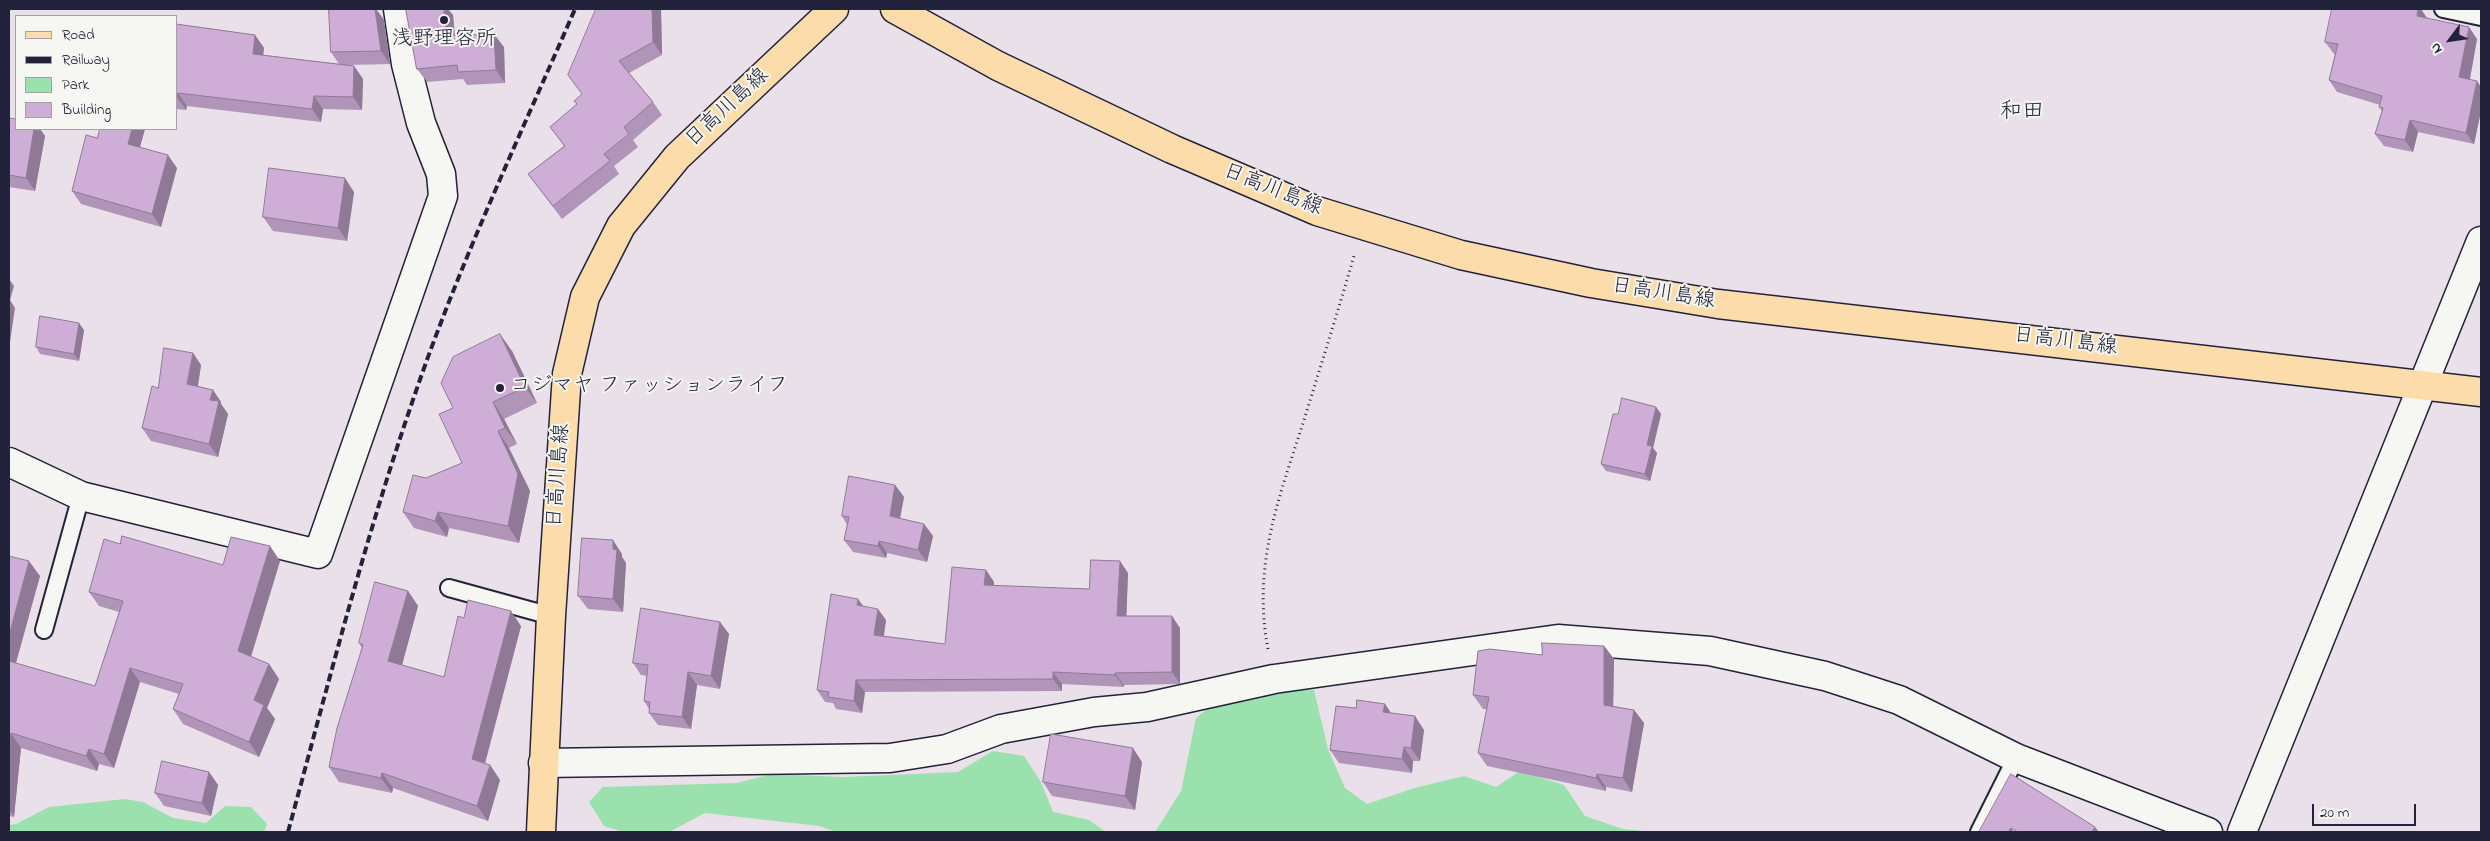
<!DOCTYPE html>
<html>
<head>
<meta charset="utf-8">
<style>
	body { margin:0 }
	#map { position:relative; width:2490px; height:841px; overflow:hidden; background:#eae0ea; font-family:"Indie Flower",sans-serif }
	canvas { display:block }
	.frame { position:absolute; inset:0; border:10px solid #22223b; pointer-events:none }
	.legend { position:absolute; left:15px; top:15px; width:162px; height:115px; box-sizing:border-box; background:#f6f6f2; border:1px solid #a1a1a9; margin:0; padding:6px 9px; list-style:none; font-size:15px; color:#22223b }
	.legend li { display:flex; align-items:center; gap:10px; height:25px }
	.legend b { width:25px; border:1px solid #a1a1a9 }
	.north { position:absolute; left:2425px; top:15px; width:50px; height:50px; -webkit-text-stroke:4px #f6f6f2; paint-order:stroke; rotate:239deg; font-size:14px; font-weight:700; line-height:20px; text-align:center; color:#22223b }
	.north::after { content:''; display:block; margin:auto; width:18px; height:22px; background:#22223b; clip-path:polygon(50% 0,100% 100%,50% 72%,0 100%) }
	.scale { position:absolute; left:2312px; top:804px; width:104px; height:22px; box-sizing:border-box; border:2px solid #22223b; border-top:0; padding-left:6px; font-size:15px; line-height:18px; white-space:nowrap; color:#22223b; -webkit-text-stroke:4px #f6f6f2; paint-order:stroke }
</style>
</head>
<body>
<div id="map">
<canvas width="2490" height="841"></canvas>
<div class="frame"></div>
<ul class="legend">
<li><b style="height:6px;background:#fddcac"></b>Road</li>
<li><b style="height:6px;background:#22223b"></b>Railway</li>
<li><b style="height:14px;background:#9be1ad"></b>Park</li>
<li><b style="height:14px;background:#ceadd7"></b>Building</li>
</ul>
<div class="north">N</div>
<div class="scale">20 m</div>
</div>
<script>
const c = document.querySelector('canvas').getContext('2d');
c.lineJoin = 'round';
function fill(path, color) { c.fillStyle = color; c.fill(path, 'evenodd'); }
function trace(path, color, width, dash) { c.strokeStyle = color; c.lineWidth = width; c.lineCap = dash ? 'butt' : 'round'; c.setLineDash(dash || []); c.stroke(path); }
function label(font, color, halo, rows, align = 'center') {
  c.font = font + ' "Indie Flower","Klee One",sans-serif'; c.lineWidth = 4; c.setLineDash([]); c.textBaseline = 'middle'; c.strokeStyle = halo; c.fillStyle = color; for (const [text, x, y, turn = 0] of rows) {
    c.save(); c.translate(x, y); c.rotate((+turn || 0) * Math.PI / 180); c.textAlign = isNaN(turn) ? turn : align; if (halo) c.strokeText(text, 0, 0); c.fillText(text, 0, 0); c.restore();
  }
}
const green = new Path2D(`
	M 1278,686 L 1314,690 L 1328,749 L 1345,788 L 1367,804 L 1418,787 L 1464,776 L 1496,787 L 1520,771 L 1564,785 L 1585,816 L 1623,829 L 1654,832 L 1155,832 L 1181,791 L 1196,718 L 1218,700 Z
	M 993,751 L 1024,756 L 1041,782 L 1053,812 L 1089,820 L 1106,832 L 836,832 L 819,826 L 705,813 L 669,832 L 624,832 L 604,826 L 589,802 L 603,787 L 737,783 L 772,774 L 844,777 L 958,772 Z
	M 125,799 L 143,802 L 173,818 L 206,823 L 225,806 L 251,807 L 267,824 L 264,832 L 9,832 L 9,825 L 16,824 L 49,807 Z`);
const path = new Path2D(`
	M 1268,649 C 1252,565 1279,498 1304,420 C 1321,365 1338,311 1354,256`);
const lane = new Path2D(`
	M 2443,9 L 2481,17
	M 449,588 L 551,616
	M 44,630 L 81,496
	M 1979,832 L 2016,758`);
const street = new Path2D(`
	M 9,462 L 81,496 L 318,554 L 443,196 L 441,174 L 421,123 L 406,64 L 398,9
	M 543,763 L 890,758 L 947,749 L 1001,729 L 1094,712 L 1147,707 L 1274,679 L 1558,639 L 1710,651 L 1825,676 L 1899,700 L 2016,758 L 2208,832
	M 2242,832 L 2481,241`);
const primary = new Path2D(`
	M 895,9 L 998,66 L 1172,149 L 1317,211 L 1461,255 L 1591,283 L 1718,304 L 2481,392
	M 541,832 L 551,616 L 567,374 L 585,297 L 621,226 L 677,157 L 834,9`);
const rail = new Path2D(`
	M 288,832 C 328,685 365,538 415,394 C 460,262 520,136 575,9`);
const wall = new Path2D(`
	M 329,9 L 376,9 L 384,20 L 390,64 L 349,65 L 354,66 L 363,79 L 362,110 L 323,109 L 321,122 L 187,106 L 186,110 L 176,109 L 176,24 L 255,35 L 264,48 L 263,55 L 339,64 L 331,52 Z
	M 406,9 L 448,9 L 453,15 L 455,36 L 504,47 L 505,83 L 467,85 L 463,79 L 427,82 L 417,69 Z
	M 661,9 L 662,55 L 629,73 L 653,102 L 662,115 L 633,140 L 638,147 L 614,166 L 619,174 L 562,219 L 528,174 L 564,146 L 550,127 L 577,104 L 582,95 Z
	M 2427,18 L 2477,39 L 2470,79 L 2481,87 L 2481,111 L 2474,144 L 2418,132 L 2413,152 L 2384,146 L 2375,134 L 2382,111 L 2379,107 L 2380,105 L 2337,92 L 2329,80 L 2335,54 L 2334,54 L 2325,42 Z
	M 9,118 L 16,129 L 40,129 L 45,136 L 35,191 L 9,187 Z
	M 145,129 L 140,147 L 177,168 L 161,227 L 81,204 L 72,191 L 97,138 Z
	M 354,192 L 347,241 L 273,231 L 263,217 Z
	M 84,330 L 79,361 L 40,354 L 36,347 Z
	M 512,351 L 537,403 L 504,419 L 517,444 L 509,448 L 530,491 L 519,543 L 449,528 L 447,537 L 414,528 L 403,512 L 462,463 L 453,408 Z
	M 193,353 L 201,365 L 198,386 L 213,390 L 221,402 L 221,404 L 228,414 L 218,457 L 151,441 L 142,428 L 158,388 Z
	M 1656,407 L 1661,414 L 1653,448 L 1657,453 L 1650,481 L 1606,471 L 1601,464 Z
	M 895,485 L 904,497 L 900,519 L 924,524 L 933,536 L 927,562 L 887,553 L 886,558 L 853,552 L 844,540 L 847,525 L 842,516 Z
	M 120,544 L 223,565 L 280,561 L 251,657 L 269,664 L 279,679 L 267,708 L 275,719 L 259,757 L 183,724 L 173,709 L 179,694 L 140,682 L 114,768 L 99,764 L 97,771 L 21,748 L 14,817 L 9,816 L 9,556 L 40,576 L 15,663 L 95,686 L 119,612 L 99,606 L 89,592 Z
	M 622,554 L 622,557 L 626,563 L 623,612 L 588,609 L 578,596 Z
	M 986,570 L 994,582 L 994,586 L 1089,589 L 1128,573 L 1126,616 L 1180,628 L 1180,684 L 1124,685 L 1124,687 L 1062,684 L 1062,691 L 865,692 L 862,713 L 836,709 L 833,703 L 825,702 L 817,690 L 864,606 L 886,620 L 884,636 L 945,644 Z
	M 408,591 L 418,606 L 402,665 L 444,677 L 464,618 L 521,626 L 485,764 L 490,765 L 500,780 L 488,821 L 393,788 L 392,793 L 339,782 L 329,767 L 362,648 L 359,643 Z
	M 720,622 L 729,634 L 720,689 L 697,685 L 691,729 L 658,725 L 649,713 L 649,709 L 644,701 L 647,676 L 641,675 L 633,663 Z
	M 1604,646 L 1614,659 L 1613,706 L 1634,710 L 1644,723 L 1632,792 L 1606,787 L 1606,791 L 1487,766 L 1478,753 L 1487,709 L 1483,709 L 1473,695 L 1542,655 Z
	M 1385,704 L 1391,713 L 1424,730 L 1420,761 L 1413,761 L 1412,773 L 1339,763 L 1330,750 L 1356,708 Z
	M 1142,762 L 1135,810 L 1052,796 L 1043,782 Z
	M 209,772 L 218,785 L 211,816 L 164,806 L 155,793 Z`);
const shadedWall = new Path2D(`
	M 375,9 L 376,9 L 384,20 L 390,64 L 381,51 Z
	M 444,9 L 448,9 L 453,15 L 456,50 L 446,36 Z
	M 652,9 L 661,9 L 662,55 L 653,42 Z
	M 2418,9 L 2421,9 L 2427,18 L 2425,28 L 2417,16 Z
	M 2469,27 L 2477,39 L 2468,89 L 2459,77 Z
	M 494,34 L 504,47 L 505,83 L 496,70 Z
	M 255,35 L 264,48 L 262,67 L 253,54 Z
	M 354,66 L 363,79 L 362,110 L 353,97 Z
	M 2477,81 L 2481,87 L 2481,111 L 2474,144 L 2466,133 Z
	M 178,93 L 187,106 L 186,110 L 177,97 Z
	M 314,96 L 323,109 L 321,122 L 312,109 Z
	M 2410,120 L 2418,132 L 2413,152 L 2405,140 Z
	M 34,129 L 40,129 L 45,136 L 35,191 L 26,178 Z
	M 132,129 L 145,129 L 137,157 L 128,144 Z
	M 168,155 L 177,168 L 161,227 L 152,214 Z
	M 345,178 L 354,192 L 347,241 L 338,228 Z
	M 9,279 L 14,286 L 10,300 L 15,308 L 10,342 L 9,340 Z
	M 79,323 L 84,330 L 79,361 L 74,354 Z
	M 500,334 L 512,351 L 537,403 L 525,387 Z
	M 193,353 L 201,365 L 196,397 L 187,384 Z
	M 213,390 L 221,402 L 221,404 L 228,414 L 218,457 L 209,444 L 210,400 Z
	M 493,402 L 504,419 L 517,444 L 505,428 Z
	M 1656,407 L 1661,414 L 1653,448 L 1657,453 L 1650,481 L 1645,474 L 1647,445 Z
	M 498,431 L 509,448 L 530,491 L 519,543 L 508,526 Z
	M 895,485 L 904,497 L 898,528 L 890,516 Z
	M 438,512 L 449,528 L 447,537 L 435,521 Z
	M 924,524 L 933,536 L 927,562 L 918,550 Z
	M 613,540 L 622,554 L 622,557 L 626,563 L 623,612 L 613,599 Z
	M 879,541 L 887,553 L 886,558 L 878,546 Z
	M 270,546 L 280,561 L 248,666 L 238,651 Z
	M 29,561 L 40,576 L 13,674 L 9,668 L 9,636 Z
	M 1120,561 L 1128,573 L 1126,628 L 1117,616 Z
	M 986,570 L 994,582 L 993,597 L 984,585 Z
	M 408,591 L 418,606 L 399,676 L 388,661 Z
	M 858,599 L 867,611 L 857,605 Z
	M 878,609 L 886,620 L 882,646 L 874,635 Z
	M 511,611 L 521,626 L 482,774 L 472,759 Z
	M 1172,616 L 1180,628 L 1180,684 L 1172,672 Z
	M 720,622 L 729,634 L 720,689 L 711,676 Z
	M 1604,646 L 1614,659 L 1613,718 L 1604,705 Z
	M 269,664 L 279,679 L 267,708 L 275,719 L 259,757 L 249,742 L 254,700 Z
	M 130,668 L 140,682 L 114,768 L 104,754 Z
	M 688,672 L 697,685 L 691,729 L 682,717 Z
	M 1053,672 L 1062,684 L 1062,691 L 1053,679 Z
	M 1115,673 L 1124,685 L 1124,687 L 1115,675 Z
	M 856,680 L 865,692 L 862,713 L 854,701 Z
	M 1385,704 L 1394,718 L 1383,712 Z
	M 1634,710 L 1644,723 L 1632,792 L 1623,778 Z
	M 1415,716 L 1424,730 L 1420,761 L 1411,748 Z
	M 11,733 L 21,748 L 14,817 L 9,809 L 9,755 Z
	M 1404,747 L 1413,761 L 1412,773 L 1402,759 Z
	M 1133,748 L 1142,762 L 1135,810 L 1125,796 Z
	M 89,749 L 99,764 L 97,771 L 86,756 Z
	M 490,765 L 500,780 L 488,821 L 477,806 Z
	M 209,772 L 218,785 L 211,816 L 202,803 Z
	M 382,773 L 393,788 L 392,793 L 381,778 Z
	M 1597,774 L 1606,787 L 1606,791 L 1596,778 Z
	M 2095,827 L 2099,832 L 2092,832 Z
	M 2011,828 L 2014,832 L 2008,832 Z`);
const building = new Path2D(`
	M 329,9 L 375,9 L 381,51 L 331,52 Z
	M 406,9 L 444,9 L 446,36 L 494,34 L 496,70 L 458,72 L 457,65 L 417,69 Z
	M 596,9 L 652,9 L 653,42 L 619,61 L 653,102 L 624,127 L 629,134 L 604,154 L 610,161 L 553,206 L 528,174 L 565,146 L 550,127 L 577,104 L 574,101 L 582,94 L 568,75 Z
	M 2332,9 L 2418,9 L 2417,16 L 2469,27 L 2459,77 L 2477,81 L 2466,133 L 2410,120 L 2405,140 L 2375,134 L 2383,108 L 2379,107 L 2382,96 L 2329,80 L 2338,44 L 2325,42 Z
	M 176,24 L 255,35 L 253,54 L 354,66 L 353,97 L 314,96 L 312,109 L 178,93 L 177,97 L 176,97 Z
	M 9,118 L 16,119 L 16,129 L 34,129 L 26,178 L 9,175 Z
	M 100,129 L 132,129 L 128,144 L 168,155 L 152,214 L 72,191 L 86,135 L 97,138 Z
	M 269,168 L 345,178 L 338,228 L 263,217 Z
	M 40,316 L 79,323 L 74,354 L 36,347 Z
	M 500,334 L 525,387 L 493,402 L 505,428 L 498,431 L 518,474 L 508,526 L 438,512 L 435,521 L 403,512 L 413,475 L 426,478 L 462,463 L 439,414 L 453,408 L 441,383 L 453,357 Z
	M 164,348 L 193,353 L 187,384 L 213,390 L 210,400 L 219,401 L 209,444 L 142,428 L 152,386 L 158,388 Z
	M 1622,398 L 1656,407 L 1647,445 L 1652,446 L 1645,474 L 1601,464 L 1613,414 L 1618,414 Z
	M 849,476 L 895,485 L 890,516 L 924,524 L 918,550 L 879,541 L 878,546 L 844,540 L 849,517 L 842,516 Z
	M 122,536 L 223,565 L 231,537 L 270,546 L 238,651 L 269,664 L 254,700 L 264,705 L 249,742 L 173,709 L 183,684 L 130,668 L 104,754 L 89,749 L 86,756 L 11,733 L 9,755 L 9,661 L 95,686 L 123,601 L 89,592 L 104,539 L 120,544 Z
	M 582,538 L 613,540 L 613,549 L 617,550 L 613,599 L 578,596 Z
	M 9,556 L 29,561 L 9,636 Z
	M 1091,560 L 1120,561 L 1117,616 L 1172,616 L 1172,672 L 1115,673 L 1115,675 L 1053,672 L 1053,679 L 856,680 L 854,701 L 828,697 L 829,692 L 817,690 L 831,594 L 858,599 L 857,605 L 878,609 L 874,635 L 945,644 L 952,567 L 986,570 L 984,585 L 1089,589 Z
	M 375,582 L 408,591 L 388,661 L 444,677 L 458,616 L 464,618 L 468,600 L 511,611 L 472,759 L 490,765 L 477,806 L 382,773 L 381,778 L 329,767 L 337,728 L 363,645 L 359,643 Z
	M 641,608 L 720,622 L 711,676 L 688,672 L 682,717 L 649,713 L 650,702 L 644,701 L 648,665 L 633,663 Z
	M 1542,643 L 1604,646 L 1604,705 L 1634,710 L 1623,778 L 1597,774 L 1596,778 L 1478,753 L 1489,697 L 1473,695 L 1478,651 L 1490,649 L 1542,655 Z
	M 1357,700 L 1385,704 L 1383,712 L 1415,716 L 1411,748 L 1404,747 L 1402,759 L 1330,750 L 1336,706 L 1356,708 Z
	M 1051,734 L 1133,748 L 1125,796 L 1043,782 Z
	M 162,761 L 209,772 L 202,803 L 155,793 Z
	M 2011,774 L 2095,827 L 2092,832 L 2018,832 L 2011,828 L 2008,832 L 1979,832 Z`);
const markers = [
	[444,20,5,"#22223b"],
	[500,388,5,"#22223b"]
];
const poiNames = [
	["浅野理容所",444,41],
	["コジマヤ ファッションライフ",510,388,"left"]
];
const streetNames = [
	["日高川島線",728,109,-43],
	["日高川島線",1272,191,22],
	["日高川島線",1663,295,9],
	["日高川島線",2065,343,7],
	["日高川島線",560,476,-86]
];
const neighbourhoodNames = [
	["和田",2022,113]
];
fill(green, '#9be1ad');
trace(lane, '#22223b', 20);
trace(street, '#22223b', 31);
trace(primary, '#22223b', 31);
trace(path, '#22223b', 3, [1, 4]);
trace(lane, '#f6f6f2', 16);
trace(street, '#f6f6f2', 28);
trace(primary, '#fddcac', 28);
trace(rail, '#22223b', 4, [8, 4]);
fill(wall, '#b195b9');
fill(shadedWall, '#907996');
fill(building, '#ceadd7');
trace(building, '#907996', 1);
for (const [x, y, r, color] of markers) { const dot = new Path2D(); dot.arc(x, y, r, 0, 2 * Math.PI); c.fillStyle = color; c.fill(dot); trace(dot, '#f6f6f2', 2); }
label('21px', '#22223b', '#f6f6f2', poiNames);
label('21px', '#22223b', '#f6f6f2', streetNames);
label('22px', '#22223b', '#f6f6f2', neighbourhoodNames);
</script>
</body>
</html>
